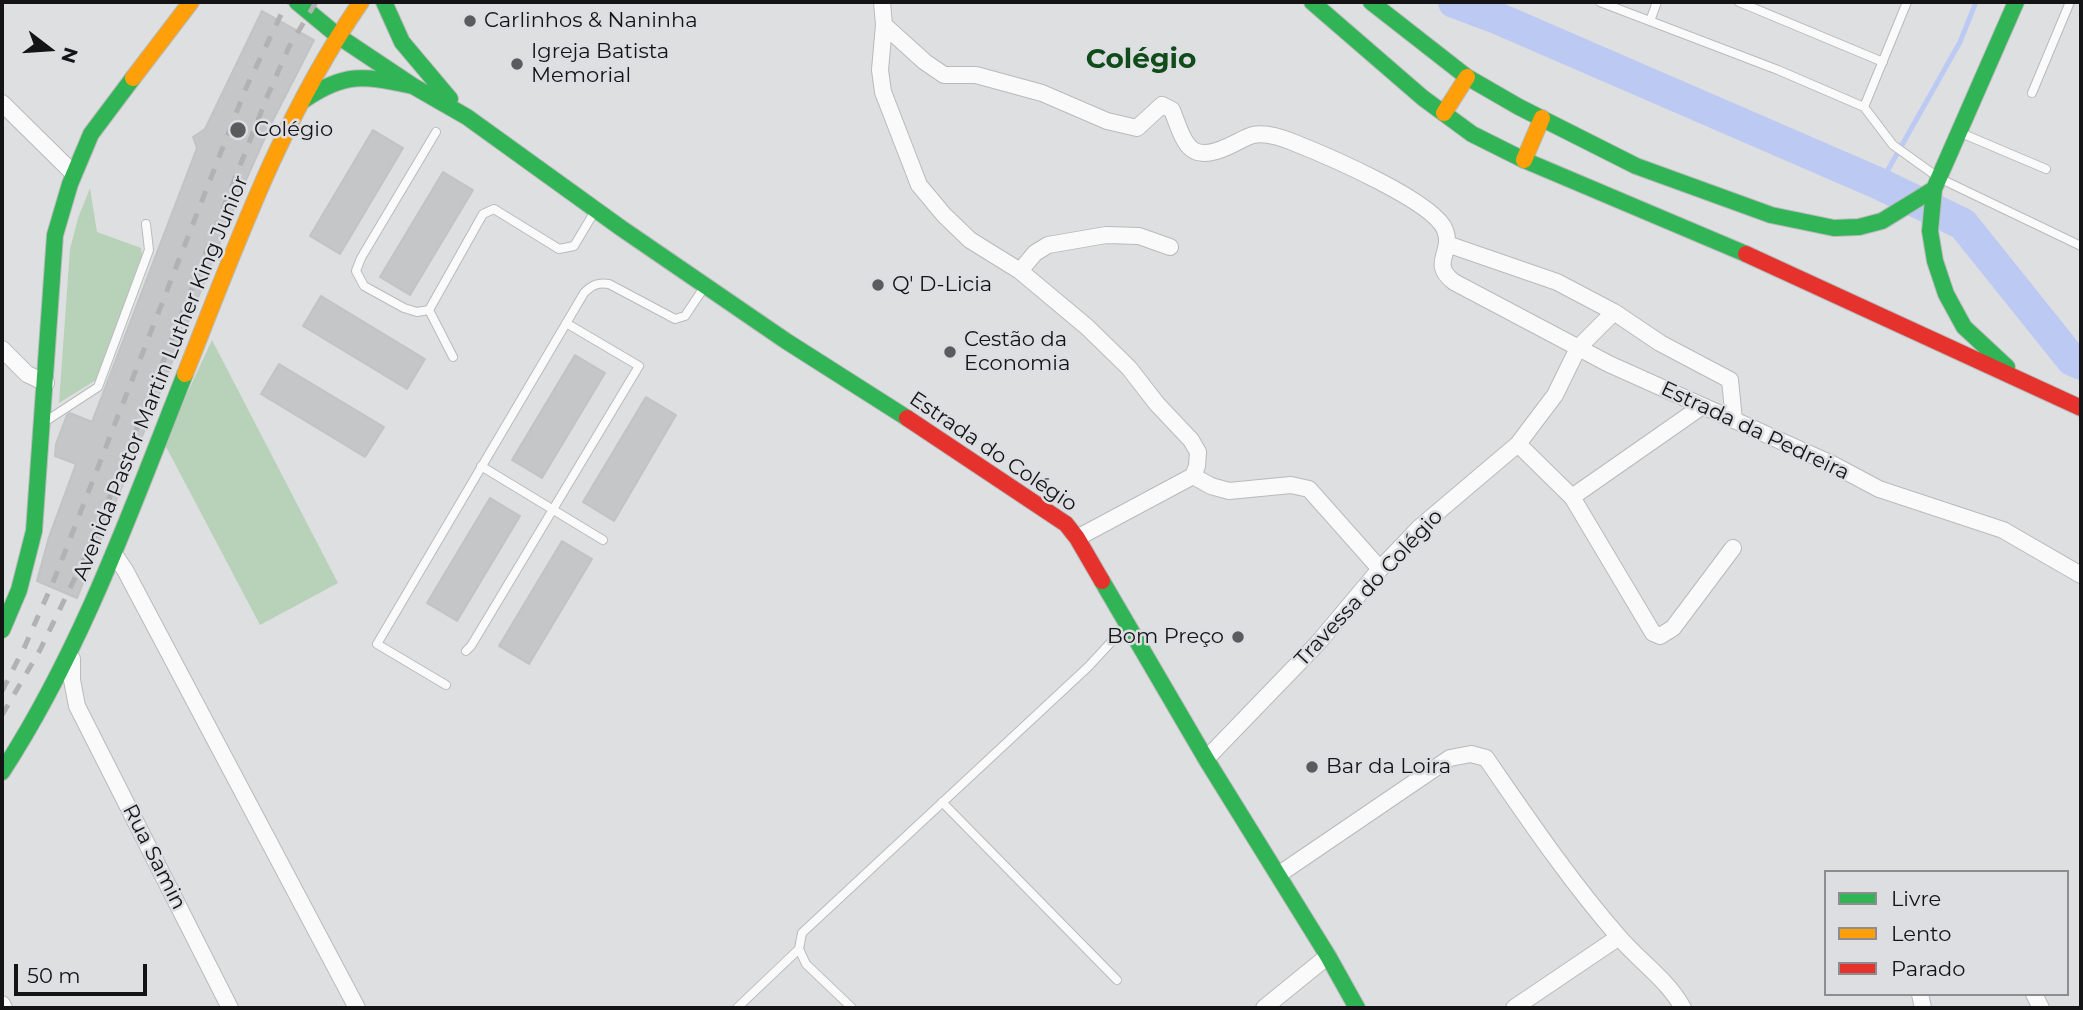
<!DOCTYPE html>
<html>
<head>
<meta charset="utf-8">
<style>
	body { margin:0 }
	#map { position:relative; width:2083px; height:1010px; overflow:hidden; background:#dedfe1; font-family:Montserrat,sans-serif }
	canvas { display:block }
	.frame { position:absolute; inset:0; border:4px solid #141416; pointer-events:none }
	.legend { position:absolute; left:1824px; top:870px; width:245px; height:126px; box-sizing:border-box; background:#dddee2; border:2px solid #8d8d90; margin:0; padding:9px 12px; list-style:none; font-size:21px; color:#141416 }
	.legend li { display:flex; align-items:center; gap:14px; height:35px }
	.legend b { width:35px; border:2px solid #8d8d90 }
	.north { position:absolute; left:14px; top:14px; width:70px; height:70px; -webkit-text-stroke:5px #dddee2; paint-order:stroke; rotate:107deg; font-size:19px; font-weight:700; line-height:28px; text-align:center; color:#141416 }
	.north::after { content:''; display:block; margin:auto; width:24px; height:32px; background:#141416; clip-path:polygon(50% 0,100% 100%,50% 72%,0 100%) }
	.scale { position:absolute; left:14px; top:964px; width:133px; height:32px; box-sizing:border-box; border:4px solid #141416; border-top:0; padding-left:9px; font-size:21px; line-height:24px; white-space:nowrap; color:#141416; -webkit-text-stroke:5px #dddee2; paint-order:stroke }
</style>
</head>
<body>
<div id="map">
<canvas width="2083" height="1010"></canvas>
<div class="frame"></div>
<ul class="legend">
<li><b style="height:9px;background:#30b455"></b>Livre</li>
<li><b style="height:9px;background:#ff9f0a"></b>Lento</li>
<li><b style="height:9px;background:#e5322d"></b>Parado</li>
</ul>
<div class="north">N</div>
<div class="scale">50 m</div>
</div>
<script>
const c = document.querySelector('canvas').getContext('2d');
c.lineJoin = 'round';
function fill(path, color) { c.fillStyle = color; c.fill(path, 'evenodd'); }
function trace(path, color, width, dash) { c.strokeStyle = color; c.lineWidth = width; c.lineCap = dash ? 'butt' : 'round'; c.setLineDash(dash || []); c.stroke(path); }
function label(font, color, halo, rows, align = 'center') {
  c.font = font + ' Montserrat,sans-serif'; c.lineWidth = 5; c.setLineDash([]); c.textBaseline = 'middle'; c.strokeStyle = halo; c.fillStyle = color; for (const [text, x, y, turn = 0] of rows) {
    c.save(); c.translate(x, y); c.rotate((+turn || 0) * Math.PI / 180); c.textAlign = isNaN(turn) ? turn : align; if (halo) c.strokeText(text, 0, 0); c.fillText(text, 0, 0); c.restore();
  }
}
const green = new Path2D(`
	M 90,188 L 97,232 L 141,248 L 142,255 L 96,380 L 59,403 L 70,249 L 78,218 Z
	M 212,340 L 338,583 L 260,625 L 164,443 Z`);
const stream = new Path2D(`
	M 1880,184 L 1960,42 L 1976,2`);
const river = new Path2D(`
	M 1454,2 L 1497,18 L 1880,184 L 1963,224 L 2072,360 L 2081,364`);
const building = new Path2D(`
	M 262,11 L 314,40 L 272,122 L 241,191 L 77,598 L 37,581 L 49,537 L 76,464 L 55,456 L 56,444 L 67,415 L 70,413 L 92,422 L 197,148 L 193,137 L 205,129 Z
	M 373,130 L 403,148 L 340,254 L 310,236 Z
	M 443,172 L 473,190 L 410,295 L 380,277 Z
	M 321,296 L 425,359 L 407,389 L 303,326 Z
	M 575,355 L 605,373 L 542,478 L 512,460 Z
	M 279,364 L 384,427 L 365,457 L 261,394 Z
	M 646,397 L 676,415 L 614,521 L 583,502 Z
	M 490,498 L 520,516 L 457,621 L 427,603 Z
	M 562,541 L 592,559 L 529,664 L 499,646 Z`);
const lane = new Path2D(`
	M 1600,2 L 1778,70 L 1864,107 L 1893,145 L 1939,178 L 2081,246
	M 1739,2 L 1883,62
	M 1650,21 L 1657,2
	M 2032,93 L 2070,2
	M 1864,107 L 1907,2
	M 436,132 L 361,258 L 356,271 L 364,286 L 404,308 L 417,312 L 429,310 L 483,214 L 494,209 L 559,249 L 574,246 L 595,211
	M 1961,133 L 2046,169
	M 429,310 L 453,357
	M 49,419 L 98,387 L 149,250 L 146,224
	M 481,466 L 603,540
	M 466,651 L 471,646 L 639,366 L 566,323
	M 446,685 L 377,644 L 584,293 C 592,285 598,282 609,284 L 675,319 L 685,316 L 703,289
	M 942,802 L 1117,980
	M 737,1008 L 799,949
	M 852,1008 L 806,964 L 799,949 L 802,933 L 1088,667 L 1126,626`);
const street = new Path2D(`
	M 882,2 L 884,25 L 880,70 L 883,92 L 919,185 L 944,215 L 970,240 L 1020,271 L 1087,327 L 1129,368 L 1157,404 L 1191,440 L 1198,452 L 1197,466 L 1193,476
	M 884,25 L 925,62 L 944,75 L 976,75 L 1042,93 L 1107,121 L 1137,128 L 1162,105 L 1172,110 C 1185,144 1189,165 1229,146 C 1237,143 1245,137 1253,135 C 1266,132 1283,138 1295,143 C 1325,155 1434,201 1445,230 C 1454,253 1429,263 1454,282 L 1609,364 L 1832,464 L 1879,489 L 2003,530 L 2081,575
	M 2,103 L 73,173
	M 1447,244 L 1557,282 L 1614,312 L 1660,343 L 1730,380 L 1734,420
	M 1020,271 L 1035,253 L 1048,245 L 1106,235 L 1139,236 L 1170,247
	M 2,349 L 27,374 L 46,383
	M 1518,444 L 1572,497 L 1653,633 L 1660,636 L 1673,628 L 1733,548
	M 1572,497 L 1701,407
	M 1077,538 L 1193,476 L 1211,486 L 1229,491 L 1291,485 L 1309,489 L 1380,569
	M 114,554 L 125,570 L 357,1008
	M 72,659 L 72,680 L 77,706 L 230,1008
	M 1206,759 L 1318,643 L 1380,569 L 1420,527 L 1518,444 L 1555,395 L 1578,348 L 1614,312
	M 1278,875 L 1450,758 L 1471,754 L 1486,758 C 1528,819 1570,881 1618,936 C 1639,961 1667,979 1683,1008
	M 1920,994 L 1923,1008
	M 2034,994 L 2041,1008
	M 2,1004 L 4,1008
	M 1264,1008 L 1328,956
	M 1514,1008 L 1619,937`);
const fast = new Path2D(`
	M 297,2 L 338,36 L 413,86 L 467,117 L 621,228 L 786,341 L 907,418
	M 384,2 L 402,42 L 450,99
	M 1312,2 L 1423,98 L 1472,134 L 1524,160 L 1746,254
	M 1371,2 L 1467,77 L 1519,107 L 1636,166 L 1771,215 L 1834,228 L 1859,227 L 1882,221 L 1934,189
	M 304,100 C 346,71 365,76 413,86
	M 2007,367 L 1964,327 L 1946,294 L 1935,261 L 1930,231 L 1934,189 L 2016,2
	M 1102,581 L 1206,759 L 1328,956 L 1357,1008
	M 2,630 L 19,590 L 34,531 L 55,235 L 70,184 L 91,134 L 133,78
	M 2,772 C 82,649 131,510 185,374`);
const slow = new Path2D(`
	M 133,78 L 191,2
	M 1444,113 L 1467,77
	M 1524,160 L 1542,118
	M 185,374 C 236,246 282,116 361,2`);
const jam = new Path2D(`
	M 1746,254 L 2081,408
	M 907,418 L 1066,524 L 1077,538 L 1102,581`);
const rail = new Path2D(`
	M 2,691 L 25,646 L 54,580 L 246,88 L 287,2
	M 2,715 L 40,650 L 91,545 L 267,97 L 289,47 L 316,2`);
const markers = [
	[470,21,7,"#5b5b5d"],
	[517,64,7,"#5b5b5d"],
	[238,130,9,"#5b5b5d"],
	[878,285,7,"#5b5b5d"],
	[950,352,7,"#5b5b5d"],
	[1238,637,7,"#5b5b5d"],
	[1312,767,7,"#5b5b5d"]
];
const poiNames = [
	["Carlinhos & Naninha",484,21],
	["Igreja Batista",531,52],
	["Memorial",531,76],
	["Colégio",254,130],
	["Q' D-Licia",892,285],
	["Cestão da",964,340],
	["Economia",964,364],
	["Bom Preço",1224,637,"right"],
	["Bar da Loira",1326,767]
];
const streetNames = [
	["Avenida Pastor Martin Luther King Junior",161,378,-68],
	["Estrada da Pedreira",1755,431,25],
	["Estrada do Colégio",993,452,34],
	["Travessa do Colégio",1369,588,-47],
	["Rua Samin",154,857,63]
];
const districtNames = [
	["Colégio",1141,60]
];
fill(green, '#b7d2b9');
trace(stream, '#bcc9f3', 5);
trace(river, '#bcc9f3', 32);
fill(building, '#c5c6c7');
trace(building, '#c2c3c4', 2);
trace(lane, '#b9babb', 10);
trace(street, '#b9babb', 18);
trace(fast, '#b9babb', 18);
trace(slow, '#b9babb', 18);
trace(jam, '#b9babb', 18);
trace(lane, '#fafafa', 8);
trace(street, '#fafafa', 16);
trace(fast, '#30b455', 16);
trace(slow, '#ff9f0a', 16);
trace(jam, '#e5322d', 16);
trace(rail, '#b2b2b3', 5, [12, 12]);
for (const [x, y, r, color] of markers) { const dot = new Path2D(); dot.arc(x, y, r, 0, 2 * Math.PI); c.fillStyle = color; c.fill(dot); trace(dot, '#dddee2', 2.5); }
label('21px', '#141416', '#dddee2', poiNames, 'left');
label('21px', '#141416', '#dddee2', streetNames);
label('bold 28px', '#104c1a', '#dddee2', districtNames);
</script>
</body>
</html>
